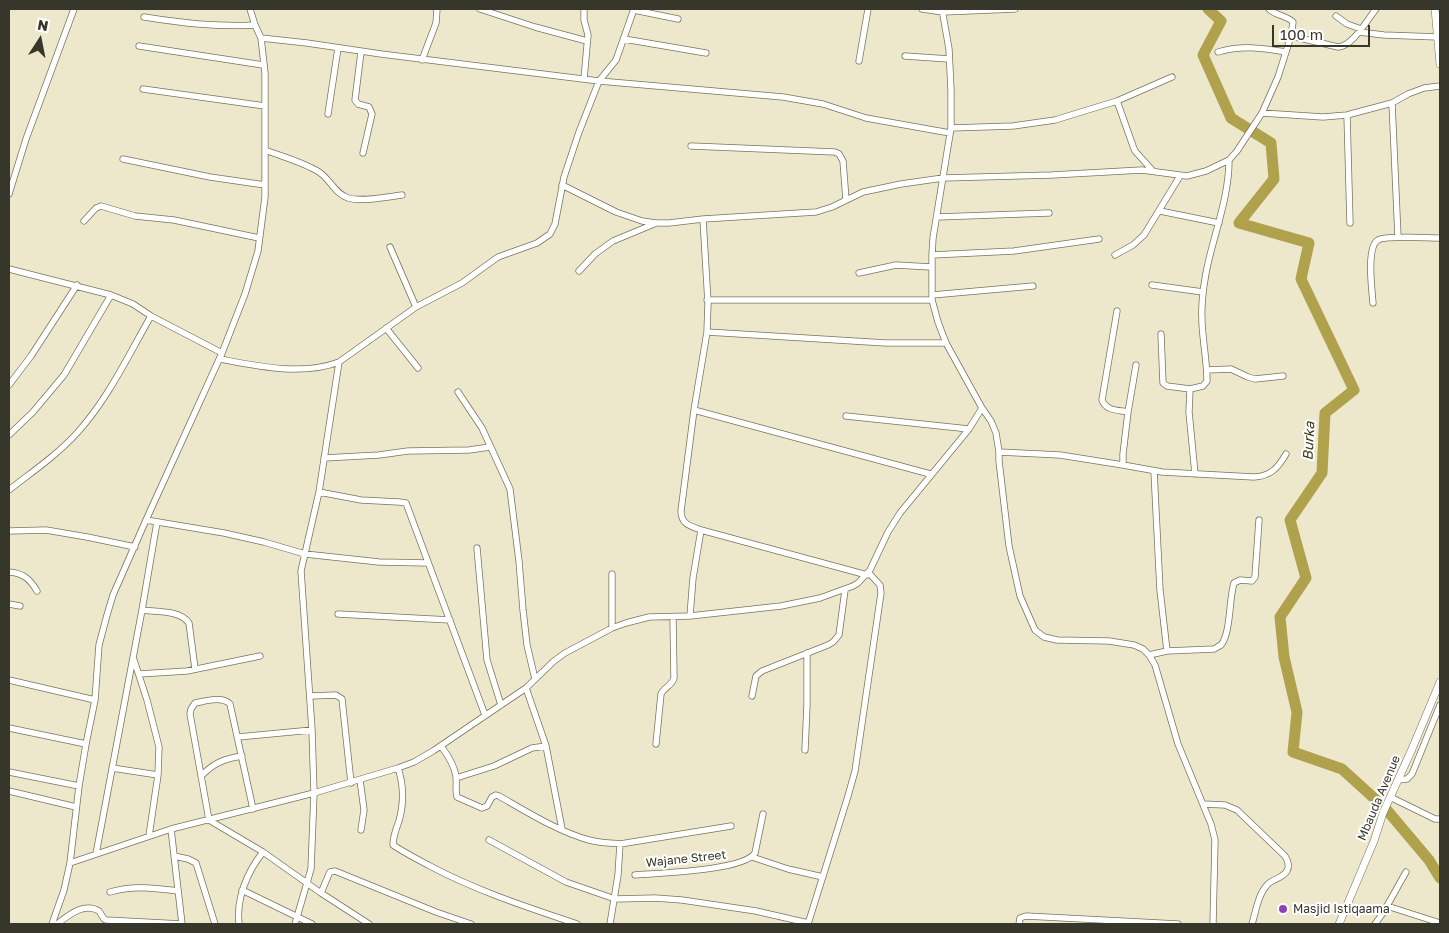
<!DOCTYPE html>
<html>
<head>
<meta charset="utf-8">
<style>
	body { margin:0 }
	#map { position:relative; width:1449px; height:933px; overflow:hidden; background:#ede8cc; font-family:"Golos Text",sans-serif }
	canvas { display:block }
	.frame { position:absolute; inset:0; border:10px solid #37362b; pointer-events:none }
	.north { position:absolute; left:15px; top:15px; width:50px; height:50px; -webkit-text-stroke:4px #fff; paint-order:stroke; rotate:11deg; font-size:14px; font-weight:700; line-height:20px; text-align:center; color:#37362b }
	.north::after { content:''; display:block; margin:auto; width:18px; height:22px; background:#37362b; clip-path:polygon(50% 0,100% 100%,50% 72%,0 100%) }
	.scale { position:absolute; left:1272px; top:25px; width:98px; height:22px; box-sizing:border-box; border:2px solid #37362b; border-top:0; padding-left:6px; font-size:15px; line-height:18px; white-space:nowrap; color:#37362b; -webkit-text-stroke:4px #fff; paint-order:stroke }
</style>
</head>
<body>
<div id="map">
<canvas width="1449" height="933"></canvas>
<div class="frame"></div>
<div class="north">N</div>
<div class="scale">100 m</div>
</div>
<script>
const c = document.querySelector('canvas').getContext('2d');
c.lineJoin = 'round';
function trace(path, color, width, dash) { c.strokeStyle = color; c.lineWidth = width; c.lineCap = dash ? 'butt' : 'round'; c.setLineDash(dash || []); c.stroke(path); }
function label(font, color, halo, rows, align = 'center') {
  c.font = font + ' "Golos Text",sans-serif'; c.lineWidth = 4; c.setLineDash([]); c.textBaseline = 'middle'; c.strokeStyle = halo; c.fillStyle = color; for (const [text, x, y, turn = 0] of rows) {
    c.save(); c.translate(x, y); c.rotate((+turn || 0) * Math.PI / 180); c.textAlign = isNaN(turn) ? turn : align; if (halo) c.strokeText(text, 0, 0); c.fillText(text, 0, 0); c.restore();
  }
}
const river = new Path2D(`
	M 1208,9 L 1221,21 L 1203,55 L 1231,118 L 1271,143 L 1274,179 L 1239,223 L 1309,243 L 1301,279 L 1354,390 L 1325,413 L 1322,473 L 1290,520 L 1306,578 L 1280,617 L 1284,657 L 1297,712 L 1293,752 L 1342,769 L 1386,809 L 1429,860 L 1440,878`);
const minor = new Path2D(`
	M 480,9 L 535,27 L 587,41
	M 922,9 L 943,12 L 1015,9
	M 942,9 L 949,49 L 951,90 L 951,128 L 933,238 L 932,255 L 932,300 L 938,322 L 946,343 L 982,408 L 991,421 L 996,433 L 999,452 L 999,461 L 1009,546 L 1020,596 L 1035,630 L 1044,637 L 1057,640 L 1109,641 L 1134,645 L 1143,649 L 1149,655 L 1155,665 L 1178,744 L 1211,824 L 1215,840 L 1213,924
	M 634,10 L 678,19
	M 1336,16 L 1347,24 L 1361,29
	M 144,17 C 182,23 215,27 255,25
	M 1359,32 L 1384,35 L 1438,37
	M 1291,36 L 1338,47 C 1353,46 1367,20 1376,9
	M 261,38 L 307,43 L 381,54 L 599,81 L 783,97 L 823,104 L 866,118 L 950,133
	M 624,39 L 706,53
	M 139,46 L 263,65
	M 361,52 L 355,100 L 358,104 L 369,107 L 372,114 L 363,153
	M 1218,52 C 1242,45 1263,48 1286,52
	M 905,56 L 949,59
	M 422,60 L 436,23 L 437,9
	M 859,61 L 868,9
	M 584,79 L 588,35 L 584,20 L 584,9
	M 143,89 L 265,106
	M 1117,101 L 1133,146 L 1135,151 L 1153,171
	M 1392,103 L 1398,237
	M 1262,113 L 1323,117 L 1347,115 L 1392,103 L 1408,94 L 1424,88 L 1440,86
	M 328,114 L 338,48
	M 1347,115 L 1350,223
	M 951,128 L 1013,126 L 1055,120 L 1117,101 L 1172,77
	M 691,146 L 835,152 L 839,154 L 843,161 L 846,200
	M 265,150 C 283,157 303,162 319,172 C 330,179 335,194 348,198 C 362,202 386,197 402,195
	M 123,159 L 210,177 L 265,185
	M 562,185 L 616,212 L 642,221 L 656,223 L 669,223 L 703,219 L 816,212 L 832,207 L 863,192 L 901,184 L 943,178 L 1052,175 L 1142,170 L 1187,176 L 1206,171 L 1229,160 L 1237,151 L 1262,113 L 1278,77 L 1291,36 L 1293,22 C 1286,15 1276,16 1269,9
	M 9,194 L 26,139 L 74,9
	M 1160,211 L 1219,223
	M 937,217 L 1049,213
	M 703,219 L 708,303 L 707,332 L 694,410 L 681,511 C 681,524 690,526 701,530 L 867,575
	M 84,221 L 96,208 L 101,206 L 135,216 L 174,220 L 259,238
	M 390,247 L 416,307
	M 932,255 L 1014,251 L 1099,239
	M 1115,255 L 1133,245 L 1144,235 L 1180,176
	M 9,269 L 111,295 L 133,304 L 151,316 L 222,353
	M 579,271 L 595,254 L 613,241 L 654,224
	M 859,273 L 896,265 L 931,267
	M 1152,285 L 1203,292
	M 932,295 L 1033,286
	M 707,300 L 932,300
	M 1373,303 C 1372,291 1366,247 1378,240 C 1386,235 1429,238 1440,238
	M 1117,311 L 1102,400 C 1106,411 1118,410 1128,412 L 1123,454 L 1123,465 L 1162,472 L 1254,477 C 1271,476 1278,468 1286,454
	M 386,328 L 418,368
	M 707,332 L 886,343 L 946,343
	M 1161,334 L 1163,383 L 1167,386 L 1190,389
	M 220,359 C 257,366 302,376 339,362 L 416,307 L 462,283 L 498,257 L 537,243 L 550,234 L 555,224 L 564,177 L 579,132 L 599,81 L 616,60 L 634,9
	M 1207,370 L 1231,369 L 1248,377 L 1255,379 L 1283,376
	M 9,385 L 31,356 L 77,285
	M 458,392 L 482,428 L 510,489 L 519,561 L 523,610 L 527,645 L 535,679
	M 694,410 L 930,474
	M 1128,412 L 1136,365
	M 846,416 L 969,429
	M 9,435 L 33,412 L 64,375 L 111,295
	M 999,452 L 1060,455 L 1123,465
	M 324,458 L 379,455 L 408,451 L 469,450 L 490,447
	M 1154,471 L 1160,590 L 1167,651
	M 1195,474 L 1189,412 L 1190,389 L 1203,386 L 1207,381 C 1207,362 1203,343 1202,323 C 1201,307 1203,289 1206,273 C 1213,236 1229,199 1229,160
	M 9,490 C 32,472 57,455 77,433 C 108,399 128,356 151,316
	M 319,492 L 361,500 L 399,502 L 406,503 L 485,715
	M 146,520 L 224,533 L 264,542 L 305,554 L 379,562 L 428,563
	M 9,531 L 46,530 L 87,537 L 135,547
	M 477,548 L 487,660 L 501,705
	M 9,572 C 23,573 30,579 37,591
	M 612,574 L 612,628
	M 9,604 L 20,606
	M 142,610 C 157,612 180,610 189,623 L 195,669
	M 338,614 L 450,620
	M 690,616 L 693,578 L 701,530
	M 1149,655 L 1167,651 L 1214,649 C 1216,648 1219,646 1221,645 C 1231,633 1229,598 1234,583 L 1240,580 L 1252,581 L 1255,577 L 1259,520
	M 134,660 L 147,700 L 159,747 L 158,775 L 149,836
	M 139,674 L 187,671 L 260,656
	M 9,680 L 95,700
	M 526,688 L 546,746 L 562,829
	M 310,696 L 336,695 L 342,699 L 351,783
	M 752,696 L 756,676 L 762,671 L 828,645 L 833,642 L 839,635 L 845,590
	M 9,728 L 86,744
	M 238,737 L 312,730
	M 656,744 L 661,694 C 664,687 672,686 674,678 L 673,617
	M 441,746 C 447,754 454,765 456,776 C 457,783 455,790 457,797 L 482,808 L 487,806 L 492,797 L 496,795 L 499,796 C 527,812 559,832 589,840 C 600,843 610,843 620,844 L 731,826
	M 805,750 L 807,705 L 807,653
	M 112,768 L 158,775
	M 398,768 C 404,786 404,803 399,821 C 396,829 393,836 393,845 C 405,853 417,859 430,866 C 477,891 527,907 577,924
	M 9,772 L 79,786
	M 201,776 C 214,763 223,759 242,756
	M 456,778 L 494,766 L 532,748 L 546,746
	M 360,780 L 364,810 L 361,830
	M 1398,780 L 1407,779 L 1412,774 L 1440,705
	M 9,791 L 76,807
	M 1390,797 L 1435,819 L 1440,819
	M 1203,804 L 1225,805 L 1237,810 L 1285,856 C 1288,861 1290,866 1287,871 C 1283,878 1273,879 1268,884 C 1258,894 1256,911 1252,924
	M 253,809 L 230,704 C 222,696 206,701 195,703 L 191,709 L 190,714 L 209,820 L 263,852 L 321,893 L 369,924
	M 171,829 L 182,924
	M 489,840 L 566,882 L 615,899 L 655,898 L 682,900 L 756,911 L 808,923
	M 96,854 L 142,610 L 157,522
	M 174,856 L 188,859 L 196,863 L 215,924
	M 752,857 L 788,869 L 823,877
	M 70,863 L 171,829 L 314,793 L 398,768 L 414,762 L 433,751 L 526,688 L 554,661 L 565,653 L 612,628 L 626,623 L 649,617 L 690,616 L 781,606 L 820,598 L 853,586 L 858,583 L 870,570 L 888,532 L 900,513 L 969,429 L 982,408
	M 635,875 C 657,873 743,871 755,853 L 763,814
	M 242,890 L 312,924
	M 110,892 C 135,885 153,888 178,891
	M 321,893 L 329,874 L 330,872 L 335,871 L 436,912 L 471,924
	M 1387,906 L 1440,923
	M 52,924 L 64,890 L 70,863 L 79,786 L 86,744 L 95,700 L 99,645 L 107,615 L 113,595 L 146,520 L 222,353 L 245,294 L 258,251 L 265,197 L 265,73 L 261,38 L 255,25 L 250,9
	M 57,924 C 69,915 84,902 99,911 L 104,919 L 106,920 L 182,924
	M 239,924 C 236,899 247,872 263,852
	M 295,924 L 311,869 L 314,793 L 312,730 L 301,571 L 319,492 L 339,362
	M 610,924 L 618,875 L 620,844
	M 808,924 L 848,796 L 855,771 L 881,593 L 880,585 L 868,572
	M 1019,924 L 1020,918 L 1026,916 L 1178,924
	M 1375,924 L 1383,913 L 1406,872`);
const tertiary = new Path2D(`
	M 1435,9 L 1440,64
	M 1339,924 L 1374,841 L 1383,813 L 1412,749 L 1440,682`);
const markers = [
	[1283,909,5,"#8a44b8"]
];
const streetNames = [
	["Mbauda Avenue",1379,798,-67],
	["Wajane Street",686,859,-6]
];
const poiNames = [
	["Masjid Istiqaama",1293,909]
];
const waterNames = [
	["Burka",1309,441,-87]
];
trace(river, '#b0a14c', 11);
trace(minor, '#78745b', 7);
trace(tertiary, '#78745b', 8);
trace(minor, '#fff', 5.5);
trace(tertiary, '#fff', 7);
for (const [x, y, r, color] of markers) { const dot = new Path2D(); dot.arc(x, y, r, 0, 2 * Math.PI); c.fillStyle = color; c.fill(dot); trace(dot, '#fff', 2); }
label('12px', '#37362b', '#fff', streetNames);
label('12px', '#37362b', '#fff', poiNames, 'left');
label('italic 14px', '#403914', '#fff', waterNames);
</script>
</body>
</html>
